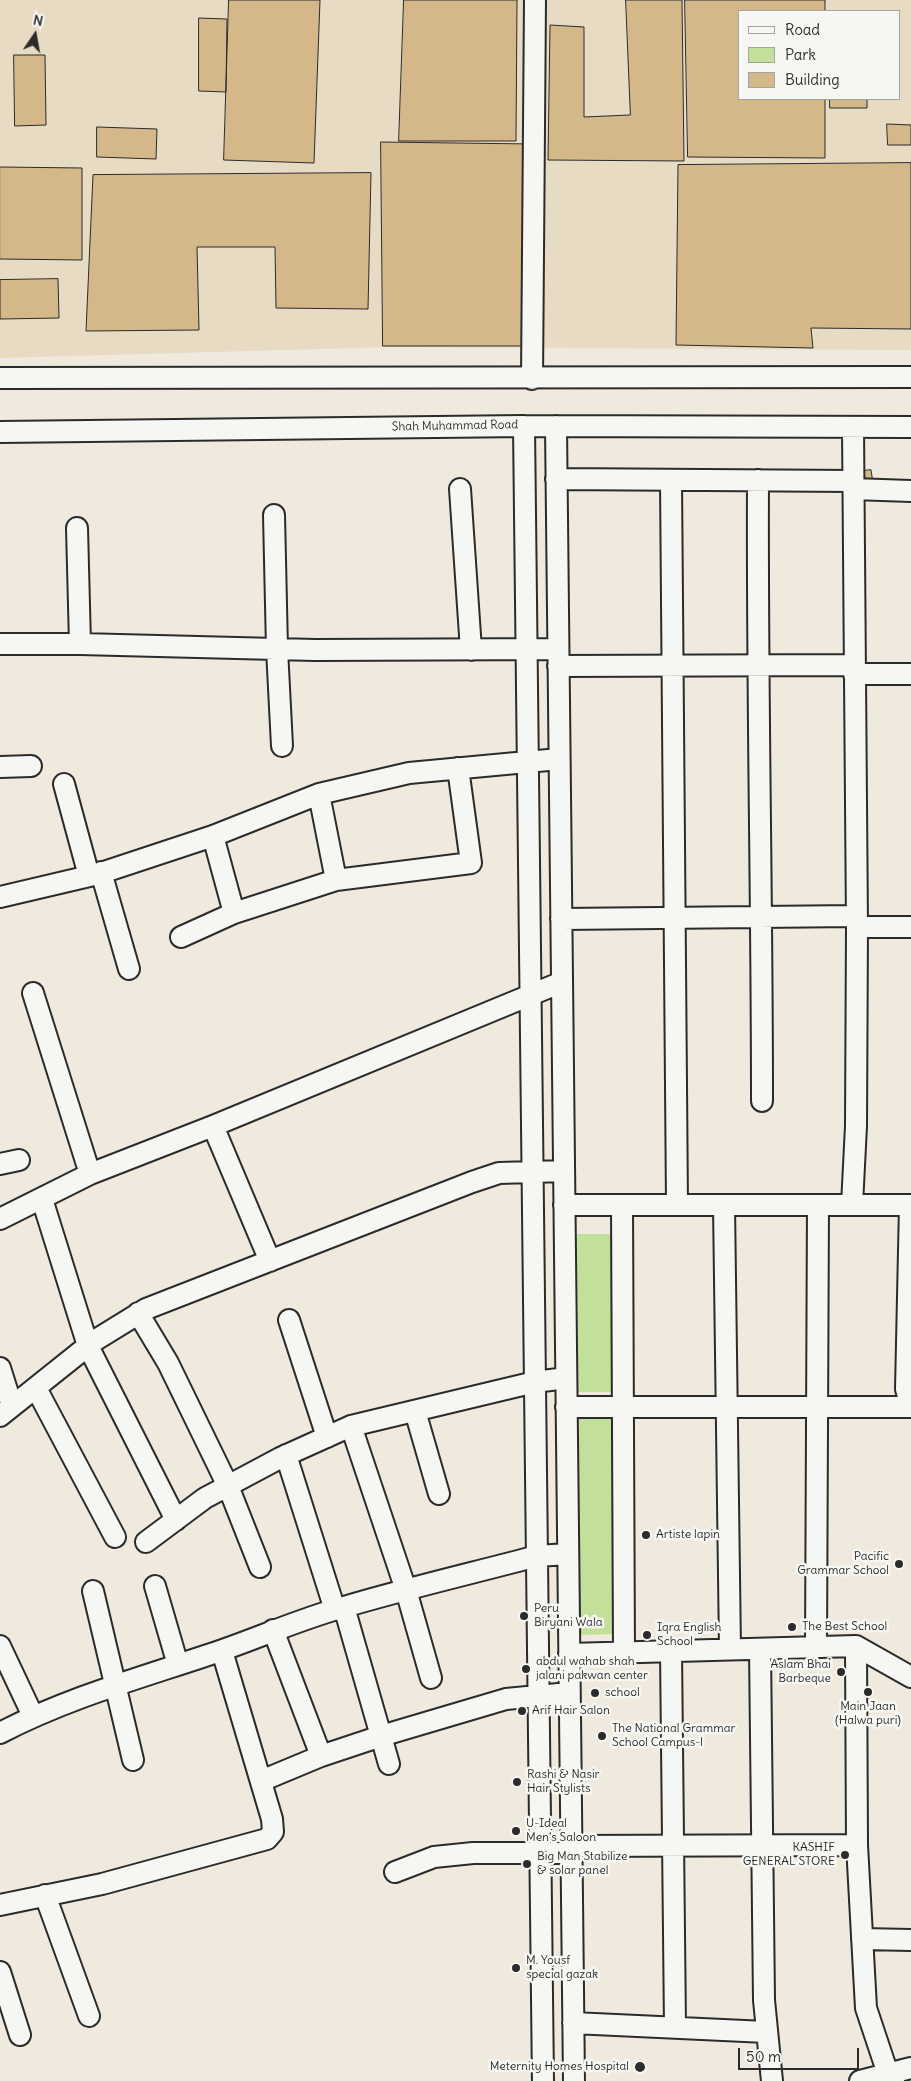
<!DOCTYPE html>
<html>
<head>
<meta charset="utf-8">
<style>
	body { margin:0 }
	#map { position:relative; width:911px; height:2081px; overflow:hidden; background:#efeadd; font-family:Delius,sans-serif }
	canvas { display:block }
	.legend { position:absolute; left:738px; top:10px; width:162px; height:90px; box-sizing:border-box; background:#f6f6f2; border:1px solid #a5a5a2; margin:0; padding:6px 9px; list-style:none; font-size:15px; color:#2b2b2b }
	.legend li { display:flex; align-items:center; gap:10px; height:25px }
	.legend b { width:25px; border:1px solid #a5a5a2 }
	.north { position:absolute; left:10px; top:10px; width:50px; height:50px; -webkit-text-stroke:4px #f6f6f2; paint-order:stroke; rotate:12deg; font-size:14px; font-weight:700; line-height:20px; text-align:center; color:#2b2b2b }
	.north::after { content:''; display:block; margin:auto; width:18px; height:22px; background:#2b2b2b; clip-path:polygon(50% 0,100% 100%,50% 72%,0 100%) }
	.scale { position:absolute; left:738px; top:2048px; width:121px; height:22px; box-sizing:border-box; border:2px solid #2b2b2b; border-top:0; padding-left:6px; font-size:15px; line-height:18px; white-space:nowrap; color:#2b2b2b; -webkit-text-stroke:4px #f6f6f2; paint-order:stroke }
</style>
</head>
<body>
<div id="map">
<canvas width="911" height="2081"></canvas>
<ul class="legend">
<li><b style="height:6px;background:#f6f6f2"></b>Road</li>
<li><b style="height:14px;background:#c2e099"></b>Park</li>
<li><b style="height:14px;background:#d4b889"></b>Building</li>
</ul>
<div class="north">N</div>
<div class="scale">50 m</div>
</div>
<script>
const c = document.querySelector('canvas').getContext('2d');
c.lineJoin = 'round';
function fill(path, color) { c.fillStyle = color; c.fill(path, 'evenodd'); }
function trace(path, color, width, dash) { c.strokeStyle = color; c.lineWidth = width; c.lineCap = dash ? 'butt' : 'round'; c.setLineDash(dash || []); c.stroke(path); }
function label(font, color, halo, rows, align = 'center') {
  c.font = font + ' Delius,sans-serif'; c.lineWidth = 5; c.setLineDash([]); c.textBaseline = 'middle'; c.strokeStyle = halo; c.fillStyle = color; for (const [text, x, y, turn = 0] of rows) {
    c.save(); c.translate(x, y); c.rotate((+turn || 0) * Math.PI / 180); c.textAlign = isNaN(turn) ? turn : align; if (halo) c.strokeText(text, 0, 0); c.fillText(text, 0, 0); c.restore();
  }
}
const built = new Path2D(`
	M 0,0 L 911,0 L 911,350 L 392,347 L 0,358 ZM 740,11 L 900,11 L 900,99 L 740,99 Z`);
const green = new Path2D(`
	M 577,1234 L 613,1234 L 614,1392 L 578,1392 Z
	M 614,1417 L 617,1634 L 580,1635 L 577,1418 Z`);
const building = new Path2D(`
	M 229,0 L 320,0 L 314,163 L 224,160 Z
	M 404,0 L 517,0 L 516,141 L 399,141 Z
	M 626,0 L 682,0 L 684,161 L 548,160 L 550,25 L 584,27 L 584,117 L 630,115 Z
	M 685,0 L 825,0 L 825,11 L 740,11 L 740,99 L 825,99 L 825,158 L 688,157 Z
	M 199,18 L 227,19 L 226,92 L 199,91 Z
	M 14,55 L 45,55 L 46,125 L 15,126 Z
	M 830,99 L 867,99 L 867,108 L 830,108 Z
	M 887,124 L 911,125 L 911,145 L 888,145 Z
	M 97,127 L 157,129 L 156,159 L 97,157 Z
	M 381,142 L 532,144 L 528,346 L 383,346 Z
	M 911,163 L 911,329 L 811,328 L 813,348 L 676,345 L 678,165 Z
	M 0,167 L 82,168 L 82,260 L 0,259 Z
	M 371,173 L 368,309 L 276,308 L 275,247 L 197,247 L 199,330 L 86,331 L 93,175 Z
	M 58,279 L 59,318 L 0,319 L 0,280 Z
	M 871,470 L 873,483 L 865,484 L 863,471 Z`);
const minor = new Path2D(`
	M 0,378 L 911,377
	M 532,379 L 535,0
	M 524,426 L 543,2081
	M 556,426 L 574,2081
	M 0,432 L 524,426 L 911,427
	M 556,479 L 853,481
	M 671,480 L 677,1205
	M 758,480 C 757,687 762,894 762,1101
	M 460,489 L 471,650
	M 853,489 L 911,491
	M 274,515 L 277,649 L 282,746
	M 77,528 L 80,644
	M 0,644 L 80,644 L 315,650 L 558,649
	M 558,666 L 854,665
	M 854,674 L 911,674
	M 0,767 L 31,766
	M 64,784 L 89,876
	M 319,794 L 336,880
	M 213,836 L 234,913
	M 101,872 L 129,969
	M 0,897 L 98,874 L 213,836 L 319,794 L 409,773 L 559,759
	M 561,919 L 856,916
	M 857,927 L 911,927
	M 181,937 L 234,913 L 336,880 L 471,863 L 458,768
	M 33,993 L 90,1174
	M 213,1126 L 270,1261
	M 0,1164 L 19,1160
	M 42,1199 L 88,1346 L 176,1520
	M 564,1205 L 911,1205
	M 622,1205 L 624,1653
	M 724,1205 L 730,1649
	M 852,1205 L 856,1126 L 857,927 L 853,427
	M 910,1205 L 906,1389 L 911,1407
	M 0,1219 L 90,1174 L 213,1126 L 562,982
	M 138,1313 L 168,1363 L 228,1486 L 260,1567
	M 289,1320 L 327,1437
	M 0,1368 L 12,1406
	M 36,1388 L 115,1537
	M 566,1407 L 911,1407
	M 415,1411 L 439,1494
	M 0,1416 L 94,1341 L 146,1309 L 472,1182 L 499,1173 L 564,1171
	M 351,1426 L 406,1590 L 431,1678
	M 286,1455 L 335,1610
	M 146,1542 L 205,1498 L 280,1458 L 351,1426 L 535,1382 L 566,1378
	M 155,1586 L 178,1665
	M 93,1591 L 133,1760
	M 344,1607 L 389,1764
	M 273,1630 L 321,1756
	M 0,1646 L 33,1716
	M 856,1646 L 857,1845 L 866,2008 L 888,2074 L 894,2081
	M 816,1647 L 818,1205
	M 760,1649 L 764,2000 L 772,2081
	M 671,1651 L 675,2027
	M 569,1654 L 856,1646 L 911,1677
	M 0,1733 C 65,1699 136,1679 205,1656 C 252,1641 296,1620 344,1607 C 408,1588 473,1573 537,1556 L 568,1554
	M 261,1781 L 321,1756 L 381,1736 L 506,1699 L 569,1693
	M 571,1846 L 857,1845
	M 395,1872 L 434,1857 L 473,1853 L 571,1853
	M 45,1895 L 89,2016
	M 0,1905 L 102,1884 L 267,1839 L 273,1832 L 272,1819 L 222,1651
	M 862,1939 L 911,1940
	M 0,1972 L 20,2035
	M 573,2023 L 766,2032
	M 860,2081 L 911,2068`);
const markers = [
	[646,1535,5,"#2b2b2b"],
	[899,1564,5,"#2b2b2b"],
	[524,1616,5,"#2b2b2b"],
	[792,1627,5,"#2b2b2b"],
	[647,1635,5,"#2b2b2b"],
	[526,1669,5,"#2b2b2b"],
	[841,1672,5,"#2b2b2b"],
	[868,1692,5,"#2b2b2b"],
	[595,1693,5,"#2b2b2b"],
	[522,1711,5,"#2b2b2b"],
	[602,1736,5,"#2b2b2b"],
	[517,1782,5,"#2b2b2b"],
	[516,1831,5,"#2b2b2b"],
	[845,1855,5,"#2b2b2b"],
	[527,1864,5,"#2b2b2b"],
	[516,1968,5,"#2b2b2b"],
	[640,2067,6,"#2b2b2b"]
];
const streetNames = [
	["Shah Muhammad Road",455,426,-1]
];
const poiNames = [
	["Artiste lapin",656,1535],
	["Pacific",889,1557,"right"],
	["Grammar School",889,1571,"right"],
	["Peru",534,1609],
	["Biryani Wala",534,1623],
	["The Best School",802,1627],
	["Iqra English",657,1628],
	["School",657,1642],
	["abdul wahab shah",536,1662],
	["jalani pakwan center",536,1676],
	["Aslam Bhai",831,1665,"right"],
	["Barbeque",831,1679,"right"],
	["school",605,1693],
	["Main Jaan",868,1707,"center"],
	["(Halwa puri)",868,1721,"center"],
	["Arif Hair Salon",532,1711],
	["The National Grammar",612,1729],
	["School Campus-l",612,1743],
	["Rashi & Nasir",527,1775],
	["Hair Stylists",527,1789],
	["U-Ideal",526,1824],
	["Men's Saloon",526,1838],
	["KASHIF",835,1848,"right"],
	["GENERAL STORE",835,1862,"right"],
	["Big Man Stabilize",537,1857],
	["& solar panel",537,1871],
	["M. Yousf",526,1961],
	["special gazak",526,1975],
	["Meternity Homes Hospital",629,2067,"right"]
];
fill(built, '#e7dbc4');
fill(green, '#c2e099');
fill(building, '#d4b889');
trace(building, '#2b2b2b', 1);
trace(minor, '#2b2b2b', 24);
trace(minor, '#f6f6f2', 20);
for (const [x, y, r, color] of markers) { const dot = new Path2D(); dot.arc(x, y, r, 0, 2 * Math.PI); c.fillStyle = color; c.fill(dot); trace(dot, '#f6f6f2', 2); }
label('12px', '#2b2b2b', '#f6f6f2', streetNames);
label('12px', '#2b2b2b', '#f6f6f2', poiNames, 'left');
</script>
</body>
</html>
